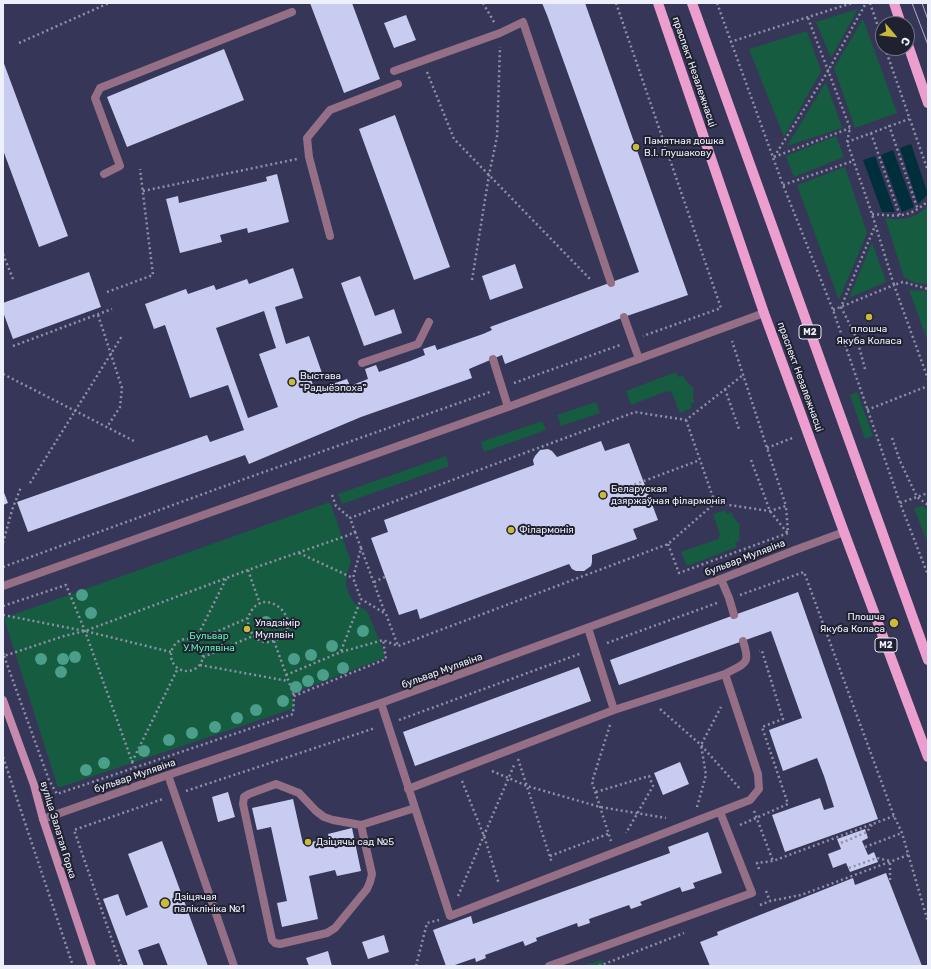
<!DOCTYPE html>
<html>
<head>
<meta charset="utf-8">
<style>
	body { margin:0 }
	#map { position:relative; width:931px; height:969px; overflow:hidden; background:#363758; font-family:Rubik,sans-serif }
	canvas { display:block }
	.frame { position:absolute; inset:0; border:4px solid #edeffb; pointer-events:none }
	.north { position:absolute; left:875px; top:16px; width:40px; height:40px; box-sizing:border-box; background:#202130; border:1px solid #727381; border-radius:50%; rotate:118deg; font-size:11px; font-weight:700; line-height:16px; text-align:center; color:#edeffb }
	.north::after { content:''; display:block; margin:auto; width:14px; height:18px; background:#caba39; clip-path:polygon(50% 0,100% 100%,50% 72%,0 100%) }
</style>
</head>
<body>
<div id="map">
<canvas width="931" height="969"></canvas>
<div class="frame"></div>
<div class="north">С</div>
</div>
<script>
const c = document.querySelector('canvas').getContext('2d');
c.lineJoin = 'round';
function fill(path, color) { c.fillStyle = color; c.fill(path, 'evenodd'); }
function trace(path, color, width, dash) { c.strokeStyle = color; c.lineWidth = width; c.lineCap = dash ? 'butt' : 'round'; c.setLineDash(dash || []); c.stroke(path); }
function label(font, color, halo, rows, align = 'center') {
  c.font = font + ' Rubik,sans-serif'; c.lineWidth = 4; c.setLineDash([]); c.textBaseline = 'middle'; c.strokeStyle = halo; c.fillStyle = color; for (const [text, x, y, turn = 0] of rows) {
    c.save(); c.translate(x, y); c.rotate((+turn || 0) * Math.PI / 180); c.textAlign = isNaN(turn) ? turn : align; if (halo) c.strokeText(text, 0, 0); c.fillText(text, 0, 0); c.restore();
  }
}
const green = new Path2D(`
	M 858,9 L 831,58 L 816,22 Z
	M 863,19 L 897,113 L 855,128 L 834,68 Z
	M 807,31 L 821,71 L 784,137 L 749,49 Z
	M 826,82 L 842,128 L 787,146 Z
	M 836,136 L 844,157 L 794,177 L 786,156 Z
	M 845,167 L 867,233 L 839,300 L 797,185 Z
	M 928,206 L 928,284 L 915,283 L 904,277 L 885,218 C 904,221 914,219 928,206 Z
	M 872,242 L 886,282 L 849,298 Z
	M 909,290 L 928,291 L 928,342 Z
	M 676,372 L 678,377 L 683,375 L 685,380 L 693,388 L 693,398 L 695,402 L 690,404 L 692,408 L 680,413 L 672,393 L 667,391 L 631,405 L 626,391 Z
	M 857,392 L 873,436 L 865,439 L 850,395 Z
	M 596,402 L 600,413 L 561,426 L 557,415 Z
	M 542,421 L 546,430 L 484,452 L 481,442 Z
	M 446,456 L 449,466 L 342,504 L 338,494 Z
	M 330,502 L 351,562 L 347,573 L 346,584 L 349,594 L 354,603 L 367,611 L 386,657 L 291,694 L 295,708 L 58,788 L 4,618 Z
	M 922,506 L 928,510 L 928,544 L 914,508 Z
	M 725,510 L 727,514 L 732,512 L 733,517 L 740,525 L 739,535 L 740,540 L 735,542 L 737,547 L 687,566 L 681,552 L 718,539 L 720,534 L 713,514 Z
	M 602,960 L 604,966 L 581,966 Z`);
const water = new Path2D(`
	M 911,144 L 928,194 L 918,204 L 900,148 Z
	M 893,150 L 914,207 L 902,212 L 881,155 Z
	M 875,156 L 895,212 L 882,212 L 863,160 Z`);
const building = new Path2D(`
	M 310,3 L 352,3 L 380,79 L 344,93 Z
	M 542,3 L 585,3 L 688,295 L 624,317 L 505,364 L 502,355 L 469,369 L 472,378 L 361,417 L 249,464 L 245,455 L 28,532 L 17,502 L 207,435 L 210,442 L 244,430 L 228,385 L 190,398 L 165,325 L 154,329 L 145,304 L 186,289 L 188,294 L 214,285 L 216,290 L 247,279 L 249,284 L 293,268 L 303,298 L 275,307 L 286,344 L 309,336 L 322,373 L 310,377 L 315,390 L 347,379 L 350,386 L 368,379 L 365,369 L 376,365 L 379,372 L 410,361 L 425,355 L 423,349 L 435,345 L 437,350 L 483,334 L 492,330 L 490,327 L 639,272 L 547,15 ZM 264,311 L 276,348 L 259,354 L 278,407 L 248,418 L 216,328 Z
	M 406,15 L 416,40 L 394,48 L 384,23 Z
	M 224,49 L 244,100 L 127,147 L 107,97 Z
	M 3,61 L 68,236 L 39,247 L 3,150 Z
	M 395,115 L 450,267 L 414,280 L 359,129 Z
	M 277,174 L 289,222 L 248,233 L 247,228 L 220,235 L 222,242 L 180,253 L 166,199 L 178,196 L 179,203 L 267,181 L 266,177 Z
	M 515,264 L 523,288 L 490,300 L 482,276 Z
	M 89,272 L 101,307 L 13,339 L 3,312 L 3,303 Z
	M 360,276 L 375,316 L 394,309 L 402,333 L 364,346 L 341,283 Z
	M 601,441 L 605,451 L 629,443 L 658,520 L 633,529 L 637,539 L 592,555 L 592,562 L 591,566 L 584,571 L 576,571 L 572,569 L 569,564 L 420,619 L 417,609 L 399,615 L 371,538 L 388,532 L 384,520 L 534,465 L 533,460 L 535,456 L 540,450 L 548,449 L 552,451 L 557,457 Z
	M 3,490 L 8,503 L 3,505 Z
	M 798,592 L 878,819 L 785,852 L 772,815 L 820,798 L 824,810 L 834,807 L 824,776 L 817,758 L 783,771 L 769,730 L 802,718 L 771,631 L 619,685 L 610,660 Z
	M 579,667 L 591,701 L 415,766 L 403,732 Z
	M 680,762 L 689,784 L 663,795 L 654,773 Z
	M 228,792 L 235,817 L 218,822 L 212,797 Z
	M 293,799 L 303,844 L 329,838 L 328,834 L 352,828 L 361,871 L 337,876 L 335,870 L 309,876 L 318,919 L 282,927 L 277,903 L 287,901 L 271,827 L 257,830 L 252,808 Z
	M 865,829 L 868,838 L 862,841 L 868,855 L 874,852 L 878,862 L 850,872 L 846,863 L 833,868 L 828,854 L 841,849 L 837,839 Z
	M 708,832 L 722,873 L 693,883 L 695,888 L 682,892 L 680,887 L 640,902 L 642,905 L 631,909 L 629,905 L 589,919 L 590,923 L 578,927 L 577,923 L 536,938 L 537,941 L 525,946 L 523,941 L 485,955 L 486,958 L 476,962 L 475,958 L 452,966 L 446,966 L 433,930 L 471,916 L 473,924 L 670,853 L 668,847 Z
	M 162,841 L 208,966 L 168,966 L 159,943 L 138,950 L 144,966 L 128,966 L 103,899 L 118,894 L 126,916 L 148,907 L 128,854 Z
	M 886,873 L 922,966 L 710,966 L 700,942 L 718,935 L 717,932 L 853,878 L 855,885 Z
	M 384,935 L 389,952 L 368,959 L 362,942 Z
	M 328,951 L 332,966 L 309,966 L 306,958 Z`);
const path = new Path2D(`
	M 483,3 L 494,22
	M 616,3 L 721,308 L 643,336
	M 717,3 L 783,185 L 833,310 L 900,503 L 928,575
	M 870,3 L 883,41
	M 808,18 L 850,128 L 847,142 L 872,214 L 894,285 L 903,282 L 928,289
	M 730,42 L 852,3
	M 19,43 L 109,3
	M 885,48 L 928,171
	M 427,72 L 454,139 L 590,279
	M 889,125 L 918,210
	M 871,133 L 900,216
	M 847,142 L 909,119
	M 774,157 L 828,71 L 866,3
	M 774,157 L 850,128
	M 783,185 L 853,161
	M 143,191 L 297,159
	M 872,214 C 897,216 908,219 928,201
	M 3,254 L 13,279
	M 472,280 L 489,175 L 497,137 L 500,47
	M 107,292 L 153,275 L 140,169
	M 833,310 L 894,285 L 928,379
	M 98,315 L 122,388 L 120,407 L 107,427
	M 13,346 L 112,309
	M 865,369 L 857,339 L 841,307 L 875,226
	M 3,374 L 134,441
	M 514,383 L 620,345
	M 725,389 L 739,429
	M 867,410 L 928,386
	M 686,420 L 715,503
	M 892,438 L 900,461 L 917,497 L 928,505
	M 767,448 L 795,437
	M 751,460 L 770,511 L 789,535
	M 30,483 L 122,336
	M 625,488 L 700,460
	M 332,495 L 336,506 L 350,518
	M 900,503 L 928,493
	M 355,532 L 361,548 L 353,578 L 361,599 L 386,614 L 398,646
	M 3,543 L 12,510 L 21,487
	M 668,544 L 679,573 L 788,533 L 786,506
	M 361,548 L 385,613
	M 299,553 L 353,578
	M 3,567 L 247,478 L 490,392
	M 248,570 L 260,604
	M 226,579 L 195,641 L 248,618 C 262,578 310,624 276,640 C 260,648 247,633 248,618
	M 374,582 L 385,577
	M 740,595 L 804,572 L 894,816 L 902,833 L 928,922
	M 3,606 L 66,585 L 85,631 L 134,767
	M 3,615 L 85,631 L 171,652
	M171 655a16 16 0 1 1 32 0a16 16 0 1 1-32 0Z
	M 274,641 L 294,696
	M 607,643 L 717,603
	M 341,651 L 361,599
	M 3,653 L 4,656 L 64,636 L 85,631 L 248,570 L 346,536 L 355,532 L 350,518 L 635,412 L 686,420 L 743,375
	M 4,656 L 49,780 L 57,794 L 293,714 L 294,696 L 386,659 L 383,640
	M 203,657 L 253,636
	M 200,665 L 288,681
	M 286,675 L 341,652 L 383,640 L 398,646 L 668,544 L 715,503 L 770,511 L 786,506 L 732,341
	M 660,709 L 701,745 L 741,790
	M 399,720 L 582,653
	M 610,725 L 592,782 L 611,841
	M 3,757 L 73,966
	M 518,759 L 552,863
	M 132,762 L 178,668
	M 492,771 L 527,786 L 600,807 L 666,818
	M 462,781 L 484,836 L 499,884
	M 186,791 L 375,728
	M 596,792 L 649,776 L 653,786 L 626,833
	M 697,807 L 706,775 L 701,745 L 721,707
	M 754,811 L 773,861
	M 740,825 L 788,804 L 762,727 L 783,719 L 762,651 L 759,651
	M 841,843 L 867,832 L 873,823
	M 865,847 L 902,833
	M 550,856 L 608,834
	M 849,868 L 877,858 L 890,861 L 890,882
	M 759,869 L 757,863 L 773,861 L 894,816
	M 766,891 L 770,901
	M 458,896 L 515,763
	M 760,905 L 770,901 L 801,895 L 908,855
	M 121,966 L 74,830 L 163,799
	M 416,966 L 427,923 L 439,920
	M 599,966 L 684,933`);
const lane = new Path2D(`
	M 394,71 L 500,33 L 523,22 L 611,283
	M 104,174 L 120,166 L 95,98 L 100,88 L 292,12
	M 330,236 L 309,157 L 307,138 L 330,110 L 398,84
	M 624,317 L 639,359
	M 493,359 L 508,407
	M 362,363 L 418,344 L 429,322
	M 721,579 L 729,598 L 734,615
	M 588,628 L 614,710
	M 381,703 L 450,916 L 750,800 L 759,789 L 758,774 L 725,674 C 745,663 751,665 743,641
	M 168,775 L 234,966
	M 408,789 L 614,710 L 725,674
	M 361,825 L 372,874 L 370,882 L 367,889 L 335,928 L 327,933 L 280,944 L 275,943 L 272,940 L 243,804 L 244,797 L 249,794 L 276,784 L 299,793 L 316,811 L 324,817 L 333,820 L 361,825 L 415,808
	M 549,966 L 752,893 L 720,812`);
const street = new Path2D(`
	M 3,586 L 508,407 L 764,313
	M 43,819 L 168,775 L 381,703 L 721,579 L 795,550 L 844,532`);
const secondary = new Path2D(`
	M 3,700 L 34,785 L 43,819 L 92,966`);
const primary = new Path2D(`
	M 658,3 L 764,313 L 844,532 L 928,757
	M 692,3 L 928,660
	M 894,3 L 901,24
	M 907,42 L 928,103`);
const tram = new Path2D(`
	M 912,3 L 928,45
	M 922,3 L 928,20`);
const trees = [
	[82,595],
	[91,613],
	[266,622],
	[363,631],
	[332,646],
	[311,655],
	[75,657],
	[41,659],
	[63,659],
	[294,659],
	[343,668],
	[61,672],
	[323,675],
	[308,681],
	[296,687],
	[283,701],
	[256,710],
	[237,718],
	[215,727],
	[192,733],
	[169,740],
	[144,751],
	[104,763],
	[86,770]
];
const markers = [
	[636,147,4,"#caba39"],
	[869,317,4,"#caba39"],
	[292,382,4,"#caba39"],
	[603,495,4,"#caba39"],
	[511,530,4,"#caba39"],
	[894,623,5,"#caba39"],
	[247,629,4,"#caba39"],
	[308,842,4,"#caba39"],
	[165,903,5,"#caba39"]
];
const shields = [
	[810,332,22],
	[886,645,22]
];
const shieldNames = [
	["М2",810,332],
	["М2",886,645]
];
const streetNames = [
	["праспект Незалежнасці",694,72,71],
	["праспект Незалежнасці",800,377,70],
	["бульвар Мулявіна",745,558,-21],
	["бульвар Мулявіна",442,671,-20],
	["бульвар Мулявіна",135,776,-19],
	["вуліца Залатая Горка",58,830,73]
];
const poiNames = [
	["Памятная дошка",644,141],
	["В.І. Глушакову",644,153],
	["плошча",869,329,"center"],
	["Якуба Коласа",869,341,"center"],
	["Выстава",300,376],
	["\"Радыёэпоха\"",300,388],
	["Беларуская",611,489],
	["дзяржаўная філармонія",611,501],
	["Філармонія",519,530],
	["Плошча",885,617,"right"],
	["Якуба Коласа",885,629,"right"],
	["Уладзімір",255,623],
	["Мулявін",255,635],
	["Дзіцячы сад №5",316,842],
	["Дзіцячая",174,897],
	["паліклініка №1",174,909]
];
const parkNames = [
	["Бульвар",209,636],
	["У.Мулявіна",209,648]
];
fill(green, '#155c40');
fill(water, '#002e3a');
fill(building, '#c9ccf1');
trace(path, '#8e90a6', 2.5, [2, 3]);
trace(lane, '#946f86', 8);
trace(street, '#946f86', 8);
trace(secondary, '#c68aaf', 8);
trace(primary, '#ec9fcf', 10);
trace(tram, '#aeafc3', 1);
c.fillStyle = '#4a9e8a';
for (const [x, y] of trees) { c.beginPath(); c.arc(x, y, 6, 0, 2 * Math.PI); c.fill(); }
for (const [x, y, r, color] of markers) { const dot = new Path2D(); dot.arc(x, y, r, 0, 2 * Math.PI); c.fillStyle = color; c.fill(dot); trace(dot, '#202130', 1.5); }
for (const [x, y, w] of shields) { const box = new Path2D(); box.roundRect(x - w / 2, y - 7, w, 14, 3); c.fillStyle = '#202130'; c.fill(box); trace(box, '#edeffb', 1); }
label('bold 9px', '#edeffb', null, shieldNames);
label('10px', '#edeffb', '#202130', streetNames);
label('10px', '#edeffb', '#202130', poiNames, 'left');
label('10px', '#5bf3b2', '#202130', parkNames);
</script>
</body>
</html>
